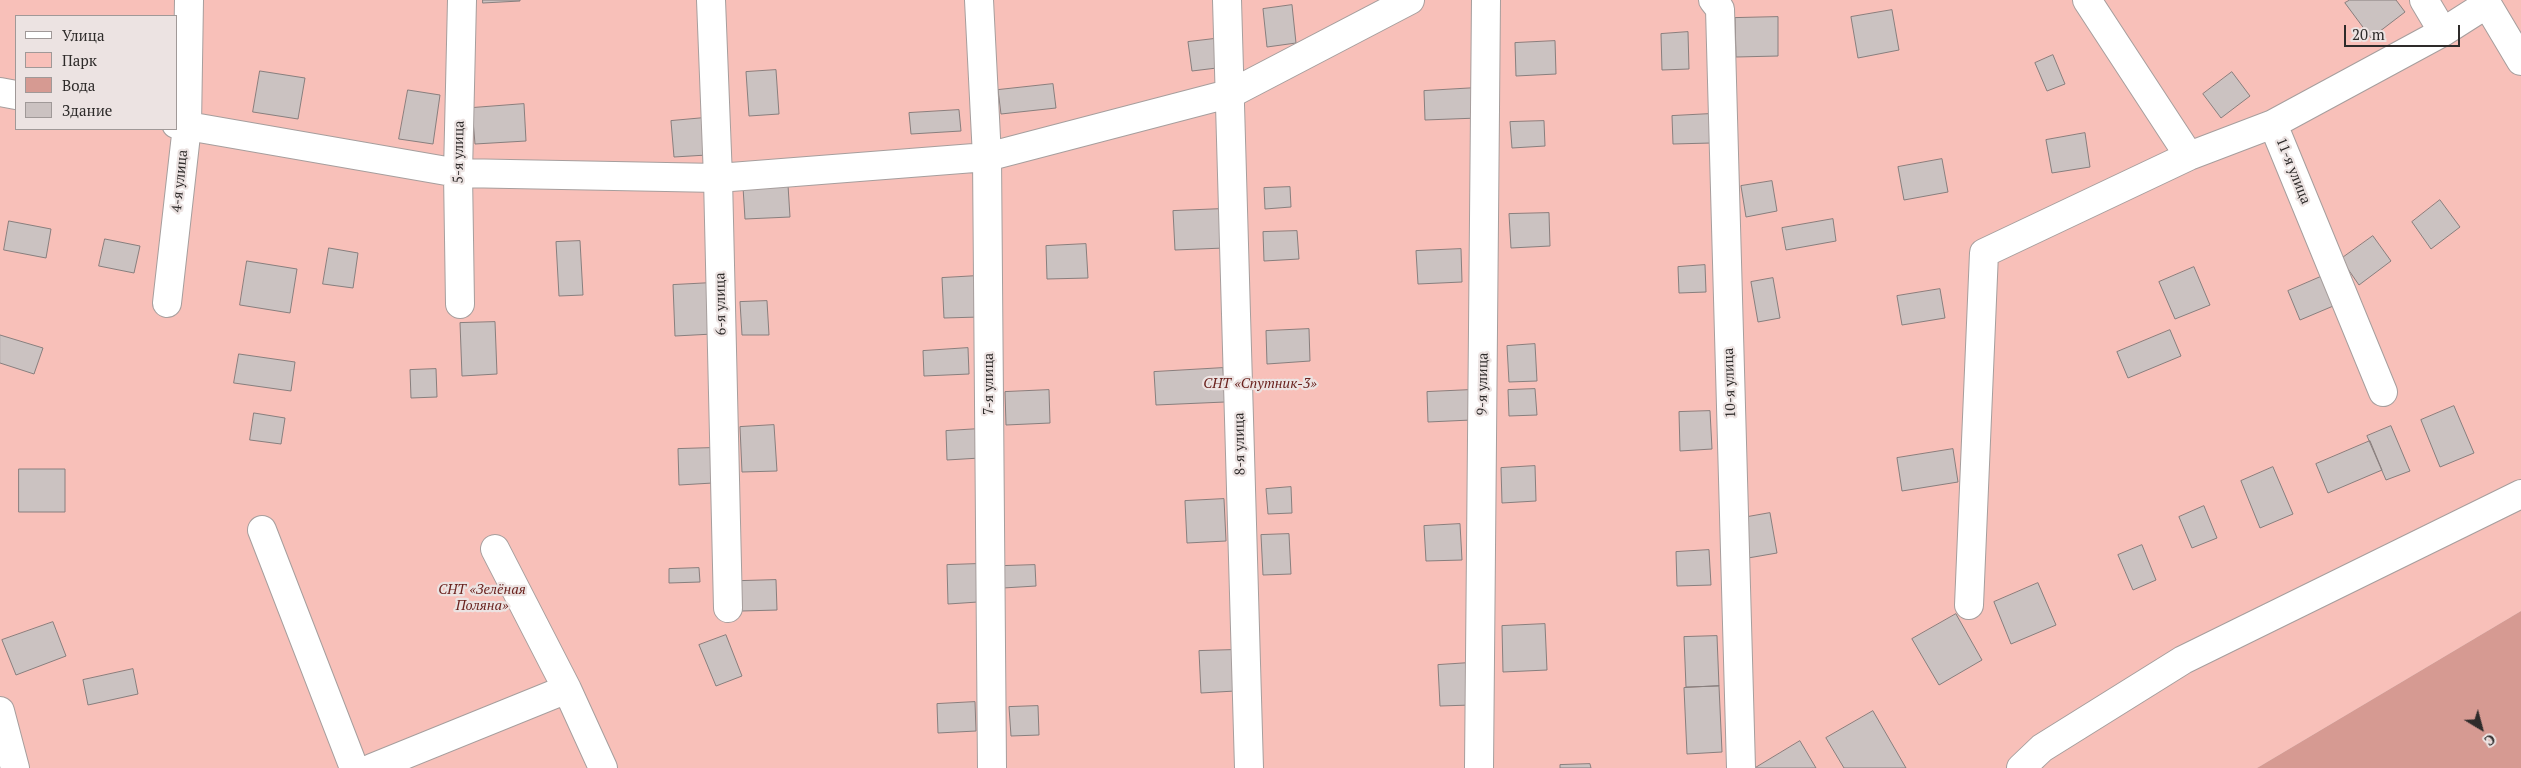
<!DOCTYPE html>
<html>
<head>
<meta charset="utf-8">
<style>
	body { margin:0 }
	#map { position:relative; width:2521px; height:768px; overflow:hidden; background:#ece3e2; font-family:"PT Serif",serif }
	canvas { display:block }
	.legend { position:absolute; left:15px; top:15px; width:162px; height:115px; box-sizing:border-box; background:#ece3e2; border:1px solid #a09998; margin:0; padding:6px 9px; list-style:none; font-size:15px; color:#2e2b2a }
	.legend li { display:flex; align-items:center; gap:10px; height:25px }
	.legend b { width:25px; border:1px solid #a09998 }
	.north { position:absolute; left:2456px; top:703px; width:50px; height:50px; -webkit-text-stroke:4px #ece3e2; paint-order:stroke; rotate:143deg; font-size:14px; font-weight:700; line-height:20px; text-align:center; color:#2e2b2a }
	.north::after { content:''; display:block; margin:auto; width:18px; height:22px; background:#2e2b2a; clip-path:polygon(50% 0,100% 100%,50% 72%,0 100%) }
	.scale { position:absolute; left:2344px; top:25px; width:116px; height:22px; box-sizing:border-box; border:2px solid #2e2b2a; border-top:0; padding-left:6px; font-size:15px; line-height:18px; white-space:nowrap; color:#2e2b2a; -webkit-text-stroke:4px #ece3e2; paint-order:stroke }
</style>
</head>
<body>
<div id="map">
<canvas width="2521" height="768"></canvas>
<ul class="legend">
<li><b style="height:6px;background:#fff"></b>Улица</li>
<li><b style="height:14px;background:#f8c0b9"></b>Парк</li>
<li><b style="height:14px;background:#d69a92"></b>Вода</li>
<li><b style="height:14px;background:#cbc2c1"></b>Здание</li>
</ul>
<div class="north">С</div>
<div class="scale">20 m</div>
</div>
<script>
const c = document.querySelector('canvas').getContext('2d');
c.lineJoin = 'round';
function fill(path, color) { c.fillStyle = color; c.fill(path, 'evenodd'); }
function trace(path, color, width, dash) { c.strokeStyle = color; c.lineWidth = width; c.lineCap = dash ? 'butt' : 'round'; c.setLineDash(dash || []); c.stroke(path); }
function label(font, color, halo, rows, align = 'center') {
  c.font = font + ' "PT Serif",serif'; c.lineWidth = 4.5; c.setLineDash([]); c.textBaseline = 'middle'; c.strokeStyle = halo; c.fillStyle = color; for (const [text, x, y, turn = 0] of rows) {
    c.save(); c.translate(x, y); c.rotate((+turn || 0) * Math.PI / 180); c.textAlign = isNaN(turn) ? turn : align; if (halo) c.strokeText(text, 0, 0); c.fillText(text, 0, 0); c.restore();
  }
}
const green = new Path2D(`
	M 0,0 L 2521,0 L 2521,611 L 2257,768 L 0,768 ZM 16,16 L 176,16 L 176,129 L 16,129 Z`);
const water = new Path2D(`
	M 2521,611 L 2521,768 L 2257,768 Z`);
const building = new Path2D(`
	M 483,0 L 520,0 L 520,1 L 483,3 Z
	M 2350,0 L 2396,0 L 2405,12 L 2371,38 L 2345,3 Z
	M 1292,5 L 1296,43 L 1267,47 L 1263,9 Z
	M 1892,10 L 1899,50 L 1858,58 L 1851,17 Z
	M 1778,17 L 1778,56 L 1736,57 L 1735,18 Z
	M 1688,32 L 1689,69 L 1662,70 L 1661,34 Z
	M 1222,38 L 1225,67 L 1192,71 L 1188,42 Z
	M 1555,41 L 1556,74 L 1516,76 L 1515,43 Z
	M 2053,55 L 2065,84 L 2047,91 L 2035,63 Z
	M 776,70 L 779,114 L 749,116 L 746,72 Z
	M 260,71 L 305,78 L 298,119 L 253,112 Z
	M 2232,72 L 2250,96 L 2221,118 L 2203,94 Z
	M 1053,84 L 1056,108 L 1001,114 L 998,90 Z
	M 1476,88 L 1478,118 L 1425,120 L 1424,91 Z
	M 408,90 L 440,95 L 433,144 L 399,139 Z
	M 524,104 L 526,141 L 475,144 L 472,108 Z
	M 959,110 L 961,131 L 911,134 L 909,113 Z
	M 1710,114 L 1711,143 L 1673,144 L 1672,116 Z
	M 704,118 L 707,155 L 674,157 L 671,121 Z
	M 1544,121 L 1545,146 L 1512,148 L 1510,122 Z
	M 2085,133 L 2090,167 L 2052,173 L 2046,140 Z
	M 1942,159 L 1948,192 L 1904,200 L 1898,167 Z
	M 1772,181 L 1777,211 L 1746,217 L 1741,186 Z
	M 788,185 L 790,217 L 745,219 L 743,187 Z
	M 1290,187 L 1291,207 L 1265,209 L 1264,188 Z
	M 2440,200 L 2460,227 L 2431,249 L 2412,222 Z
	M 1222,209 L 1224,248 L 1175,250 L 1173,211 Z
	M 1549,213 L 1550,246 L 1511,248 L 1509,214 Z
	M 1833,219 L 1836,241 L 1786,250 L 1782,228 Z
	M 9,221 L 51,229 L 46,258 L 4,250 Z
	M 1297,231 L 1299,259 L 1264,261 L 1263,232 Z
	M 2373,236 L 2391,261 L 2359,285 L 2341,259 Z
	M 105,239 L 140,246 L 134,273 L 99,266 Z
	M 580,241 L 583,295 L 559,296 L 556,242 Z
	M 1086,244 L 1088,278 L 1047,279 L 1046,246 Z
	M 329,248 L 358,253 L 353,288 L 323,284 Z
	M 1461,249 L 1462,282 L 1418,284 L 1416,251 Z
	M 247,261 L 297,269 L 290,313 L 240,305 Z
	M 1705,265 L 1706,292 L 1679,293 L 1678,267 Z
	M 2194,267 L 2210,305 L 2175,319 L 2159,282 Z
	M 2325,275 L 2338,304 L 2300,320 L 2288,291 Z
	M 977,276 L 980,317 L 944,318 L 942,278 Z
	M 1773,278 L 1780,318 L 1758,322 L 1751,282 Z
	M 711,283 L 713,334 L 675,336 L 673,285 Z
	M 1940,289 L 1945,318 L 1902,325 L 1897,296 Z
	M 767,301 L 769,335 L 742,335 L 740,302 Z
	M 495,322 L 497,374 L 462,376 L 460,323 Z
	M 1309,329 L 1310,361 L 1267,364 L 1266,331 Z
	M 2170,330 L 2181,356 L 2128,378 L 2117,352 Z
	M 0,335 L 43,348 L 34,374 L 0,363 Z
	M 1535,344 L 1537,381 L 1509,382 L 1507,346 Z
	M 968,348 L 969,374 L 924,376 L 923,351 Z
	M 239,354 L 295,362 L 291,391 L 234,383 Z
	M 1223,368 L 1225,402 L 1156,405 L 1154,372 Z
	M 436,369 L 437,397 L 411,398 L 410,370 Z
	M 1535,389 L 1537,415 L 1509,416 L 1508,390 Z
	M 1049,390 L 1050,423 L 1006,425 L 1005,392 Z
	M 1470,390 L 1471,420 L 1428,422 L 1427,392 Z
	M 2454,406 L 2474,453 L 2440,467 L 2421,420 Z
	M 1710,411 L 1712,449 L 1680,451 L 1679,412 Z
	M 254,413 L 285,418 L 281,444 L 250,440 Z
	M 774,425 L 777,471 L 742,472 L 740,427 Z
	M 2391,426 L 2410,471 L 2386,480 L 2367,436 Z
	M 979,429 L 980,458 L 947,460 L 946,431 Z
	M 2370,441 L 2382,470 L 2328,493 L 2316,464 Z
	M 712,448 L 713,483 L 679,485 L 678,449 Z
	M 1953,449 L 1958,482 L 1902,491 L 1897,458 Z
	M 1535,466 L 1536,501 L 1502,503 L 1501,468 Z
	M 2273,467 L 2293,514 L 2260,528 L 2241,481 Z
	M 19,469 L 65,469 L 65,512 L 19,512 Z
	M 1291,487 L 1292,513 L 1268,514 L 1266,489 Z
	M 1224,499 L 1226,541 L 1187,543 L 1185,501 Z
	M 2204,506 L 2217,538 L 2192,548 L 2179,517 Z
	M 1770,513 L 1777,553 L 1748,558 L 1742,518 Z
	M 1460,524 L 1462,560 L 1426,561 L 1424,526 Z
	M 1289,534 L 1291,574 L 1263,575 L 1261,535 Z
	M 2142,545 L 2156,580 L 2133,590 L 2118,555 Z
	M 1709,550 L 1711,585 L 1677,586 L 1676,552 Z
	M 977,564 L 978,602 L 948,604 L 947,565 Z
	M 1035,565 L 1036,586 L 1003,588 L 1003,566 Z
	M 699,568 L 700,582 L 669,583 L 669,569 Z
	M 776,580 L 777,610 L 742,611 L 741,581 Z
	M 2038,583 L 2056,625 L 2011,644 L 1994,602 Z
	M 1956,614 L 1982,660 L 1939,685 L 1912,639 Z
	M 53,622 L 66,656 L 16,675 L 2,640 Z
	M 1545,624 L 1547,670 L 1503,672 L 1502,626 Z
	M 726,635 L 742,676 L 716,686 L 699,645 Z
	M 1717,636 L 1719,686 L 1686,687 L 1684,637 Z
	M 1233,650 L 1235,691 L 1201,693 L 1199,651 Z
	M 1469,663 L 1471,705 L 1440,706 L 1438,665 Z
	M 133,669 L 138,694 L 88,705 L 83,680 Z
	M 1719,686 L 1722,752 L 1687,754 L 1684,688 Z
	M 975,702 L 976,731 L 938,733 L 937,704 Z
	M 1038,706 L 1039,735 L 1011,736 L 1009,707 Z
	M 1873,711 L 1906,768 L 1844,768 L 1826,738 Z
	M 1800,741 L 1816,768 L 1755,768 Z
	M 1590,764 L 1591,768 L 1560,768 L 1560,765 Z`);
const street = new Path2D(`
	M 711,0 L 718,178 L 728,608
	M 979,0 L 987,157 L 992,768
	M 1227,0 L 1249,768
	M 1713,0 L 1720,9 L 1741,768
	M 2087,0 L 2189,156
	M 2424,0 L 2443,32 L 2487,4 L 2521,61
	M 0,92 L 16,95
	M 176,124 L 458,173 L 718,178 L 987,157 L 1232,93 L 1410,0
	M 2273,124 L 2383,392
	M 167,303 L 187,126 L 189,0
	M 460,304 L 458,173 L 462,0
	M 262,530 L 354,768
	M 495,549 L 567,689 L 603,768
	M 1969,605 L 1984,253 L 2189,156 L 2273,124 L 2443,32
	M 0,711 L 15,768
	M 372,768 L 567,689
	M 1479,768 L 1486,0
	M 2021,768 L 2042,748 L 2183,660 L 2521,494`);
const streetNames = [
	["5-я улица",459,152,-89],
	["11-я улица",2293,171,68],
	["4-я улица",180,181,-84],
	["6-я улица",721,304,-91],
	["10-я улица",1730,383,-92],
	["7-я улица",989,384,-90],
	["9-я улица",1483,384,-89],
	["8-я улица",1240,444,-91]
];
const parkNames = [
	["СНТ «Спутник-3»",1260,384],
	["СНТ «Зелёная",482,590],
	["Поляна»",482,606]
];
fill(green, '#f8c0b9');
fill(water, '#d69a92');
fill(building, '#cbc2c1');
trace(building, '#887f7e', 1);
trace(street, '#a69e9d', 30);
trace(street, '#fff', 28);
label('14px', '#2e2b2a', '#ece3e2', streetNames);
label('italic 14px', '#6a221e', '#ece3e2', parkNames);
</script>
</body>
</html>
